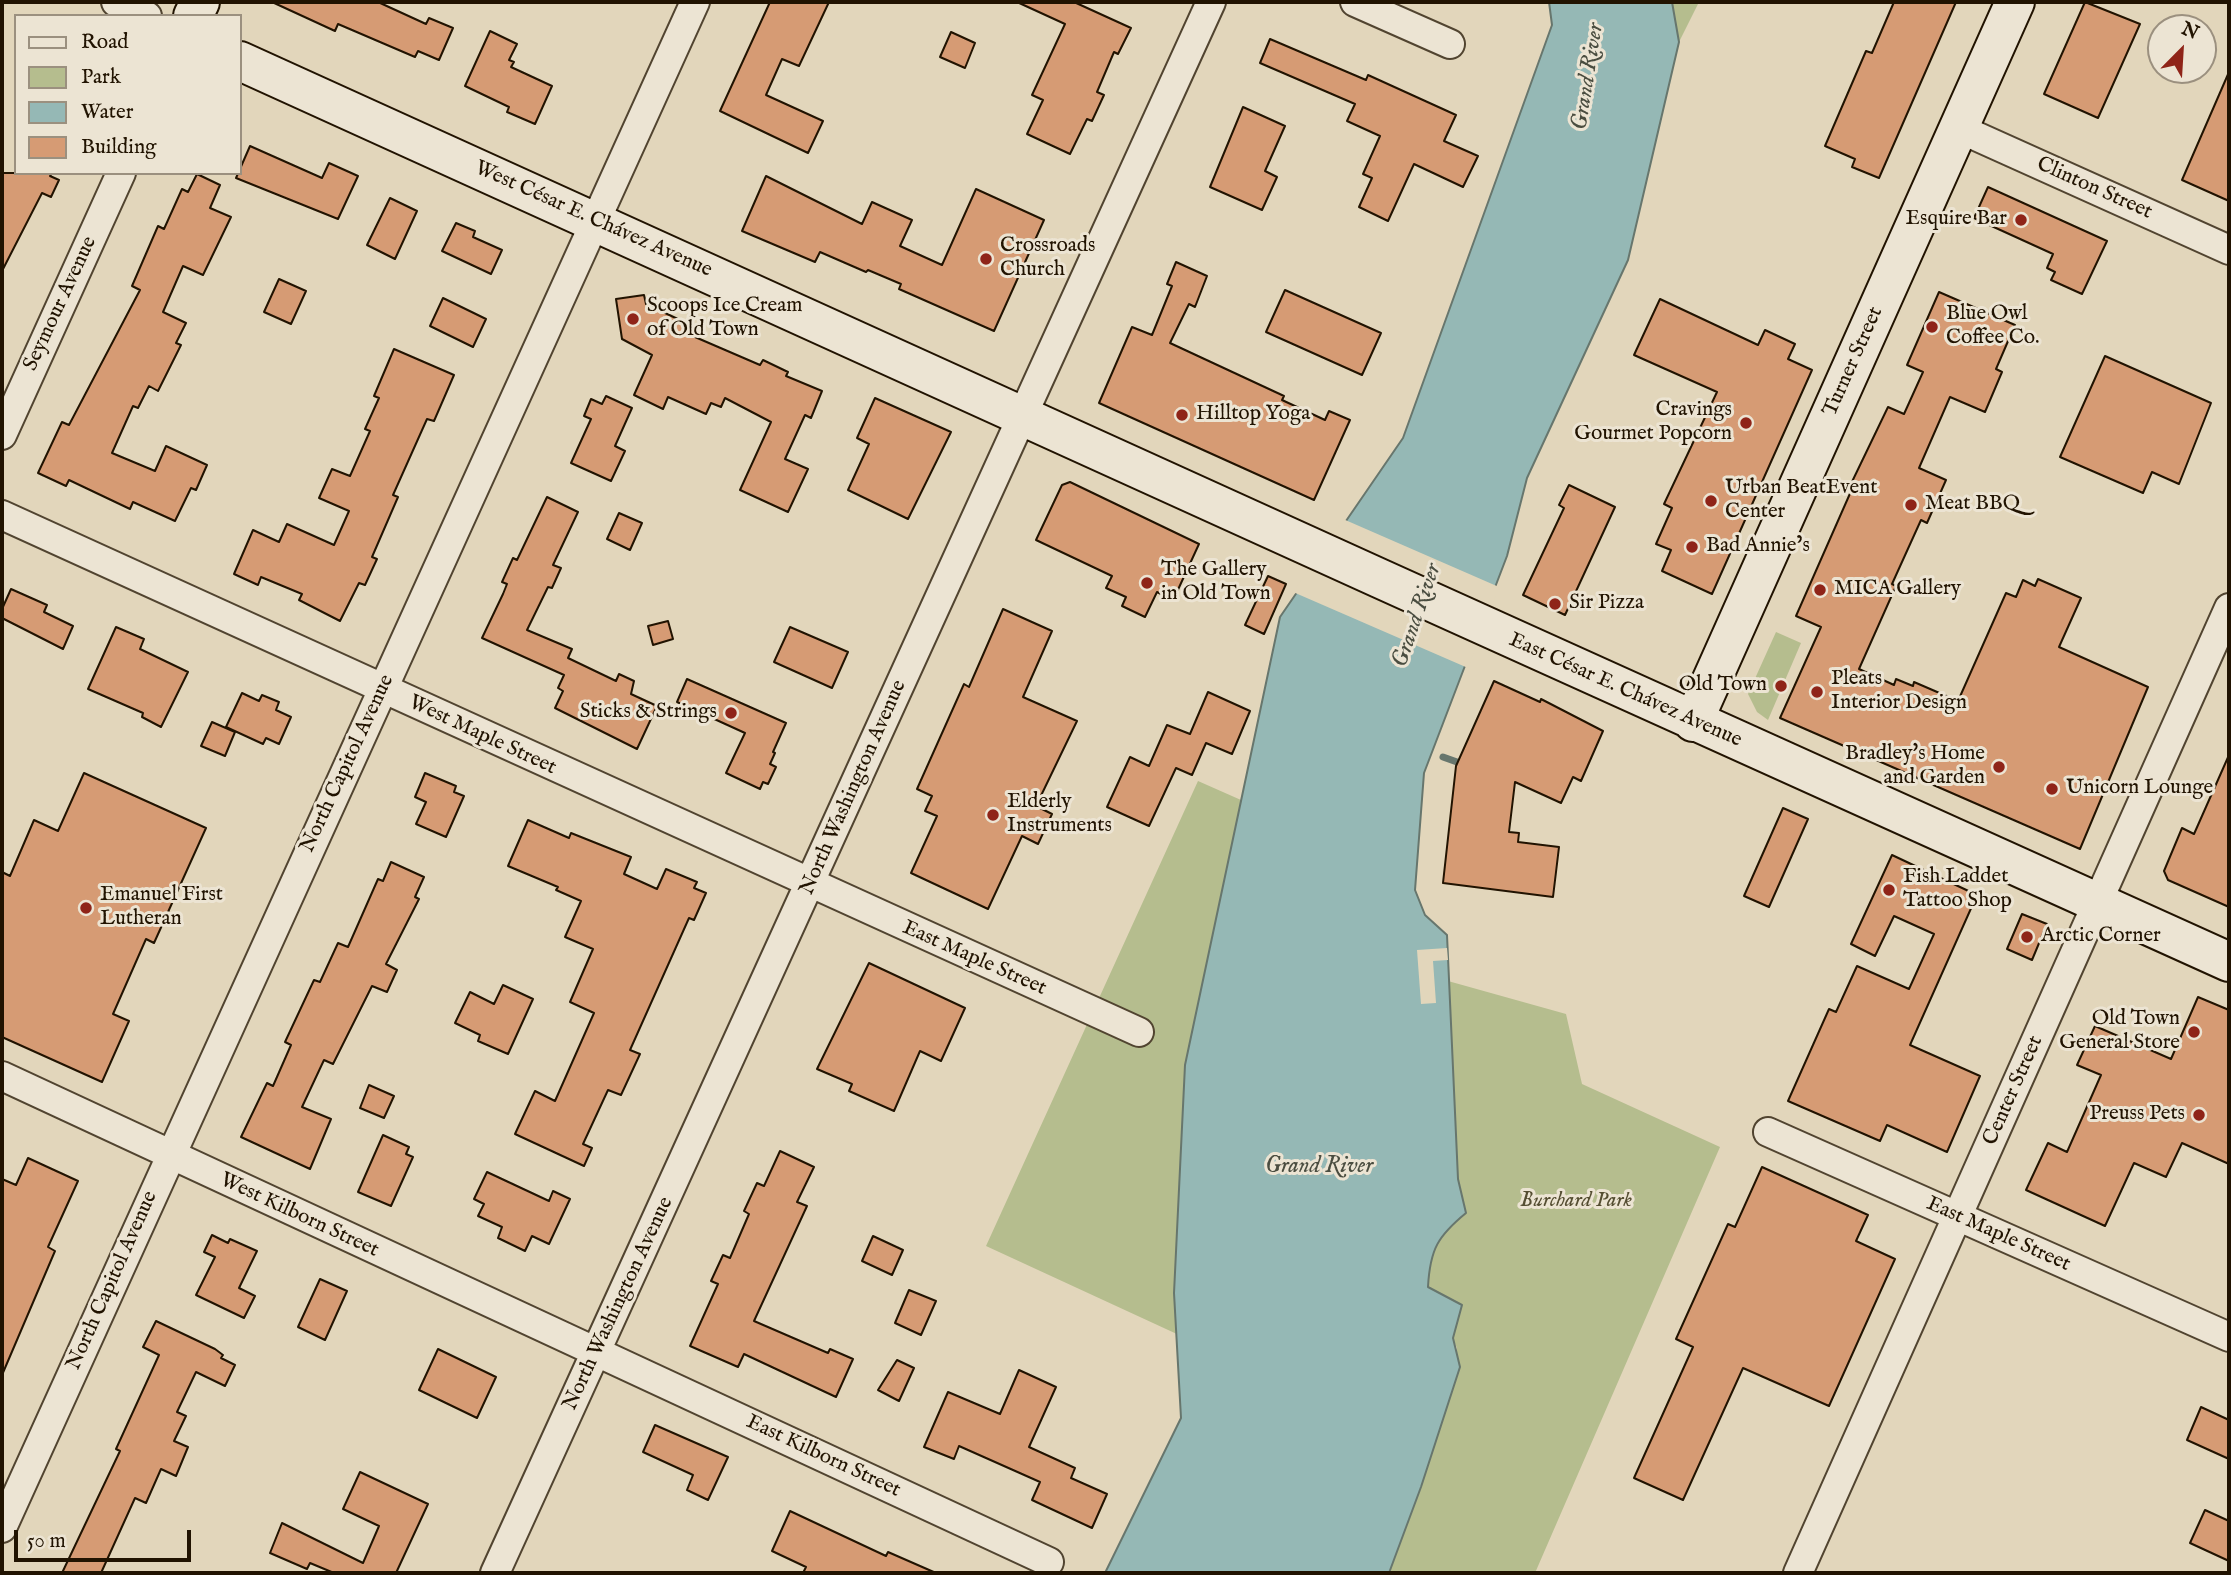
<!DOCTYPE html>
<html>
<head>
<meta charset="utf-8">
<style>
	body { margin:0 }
	#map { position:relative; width:2231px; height:1575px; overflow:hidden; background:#e2d6bb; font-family:"IM FELL English",serif }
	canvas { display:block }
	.frame { position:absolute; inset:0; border:4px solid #211301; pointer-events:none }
	.legend { position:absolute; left:14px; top:14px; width:228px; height:161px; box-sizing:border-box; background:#ece4d3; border:2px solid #9b907f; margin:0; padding:9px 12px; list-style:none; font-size:21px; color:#211301 }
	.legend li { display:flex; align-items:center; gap:14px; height:35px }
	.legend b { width:35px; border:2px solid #9b907f }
	.north { position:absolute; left:2147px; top:14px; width:70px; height:70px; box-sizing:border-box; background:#ece4d3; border:2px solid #9b907f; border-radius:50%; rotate:24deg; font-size:19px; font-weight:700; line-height:28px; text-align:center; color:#211301 }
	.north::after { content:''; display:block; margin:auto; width:24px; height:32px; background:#8f2418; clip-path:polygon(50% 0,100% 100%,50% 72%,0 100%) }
	.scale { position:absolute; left:14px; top:1530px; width:177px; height:32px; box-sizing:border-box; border:4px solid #211301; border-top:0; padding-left:9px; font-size:21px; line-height:24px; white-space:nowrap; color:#211301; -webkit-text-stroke:5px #ece4d3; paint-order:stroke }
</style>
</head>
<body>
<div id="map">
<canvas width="2231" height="1575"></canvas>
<div class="frame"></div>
<ul class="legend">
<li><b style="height:9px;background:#ece4d3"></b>Road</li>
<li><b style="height:19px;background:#b5bd8e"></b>Park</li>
<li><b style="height:19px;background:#95b8b5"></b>Water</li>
<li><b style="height:19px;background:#d69b74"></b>Building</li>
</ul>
<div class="north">N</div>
<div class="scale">50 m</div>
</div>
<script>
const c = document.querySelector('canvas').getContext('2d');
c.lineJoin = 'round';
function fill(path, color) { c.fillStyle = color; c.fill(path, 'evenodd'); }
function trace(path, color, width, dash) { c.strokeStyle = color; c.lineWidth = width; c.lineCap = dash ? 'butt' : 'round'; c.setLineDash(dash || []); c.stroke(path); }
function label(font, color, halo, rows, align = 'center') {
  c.font = font + ' "IM FELL English",serif'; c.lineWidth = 6; c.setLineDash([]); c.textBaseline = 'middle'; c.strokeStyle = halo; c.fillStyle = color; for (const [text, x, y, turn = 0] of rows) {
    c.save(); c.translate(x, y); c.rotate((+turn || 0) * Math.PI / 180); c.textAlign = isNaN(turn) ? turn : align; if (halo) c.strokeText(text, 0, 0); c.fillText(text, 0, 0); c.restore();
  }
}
const green = new Path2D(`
	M 1672,2 L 1699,2 L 1679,42 Z
	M 1776,632 L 1801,643 L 1768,720 L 1757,712 L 1748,694 Z
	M 1198,781 L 1241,800 L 1185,1065 L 1179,1335 L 986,1246 Z
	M 1448,981 L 1566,1014 L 1582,1084 L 1720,1147 L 1535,1573 L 1389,1573 L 1421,1487 L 1457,1348 L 1453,1339 L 1461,1305 L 1428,1287 C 1430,1249 1438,1236 1466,1213 L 1458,1179 Z`);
const water = new Path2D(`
	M 1549,2 L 1672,2 L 1679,42 L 1628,260 L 1527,478 L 1507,556 L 1424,773 L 1415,890 L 1425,915 L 1447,935 L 1458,1179 L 1466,1213 C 1438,1236 1430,1249 1428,1287 L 1462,1305 L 1453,1338 L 1460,1367 L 1421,1487 L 1389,1573 L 1105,1573 L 1181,1418 L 1174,1293 L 1185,1065 L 1280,617 L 1403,438 L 1552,25 Z`);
const pier = new Path2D(`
	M 1343,519 L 1499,587 L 1468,668 L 1293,592 Z
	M 1447,948 L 1448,960 L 1433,961 L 1436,1003 L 1421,1004 L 1417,950 Z`);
const stream = new Path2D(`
	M 1443,757 L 1457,762`);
const building = new Path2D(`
	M 272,2 L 378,2 L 426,24 L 429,18 L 453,28 L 439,60 L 418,51 L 415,57 L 338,24 L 335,31 Z
	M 770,2 L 829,2 L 799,66 L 782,59 L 766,95 L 823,121 L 808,153 L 720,111 Z
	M 1017,2 L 1074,2 L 1131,28 L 1118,54 L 1114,52 L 1097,92 L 1104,95 L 1092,121 L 1087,119 L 1070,154 L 1027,134 L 1043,100 L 1032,95 L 1065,24 Z
	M 1894,2 L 1956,2 L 1879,178 L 1852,167 L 1855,159 L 1825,146 L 1866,51 L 1872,53 Z
	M 2085,2 L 2140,24 L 2098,118 L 2044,94 Z
	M 490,31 L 517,44 L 509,60 L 514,62 L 511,67 L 552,86 L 535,124 L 507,112 L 509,107 L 465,86 Z
	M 951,32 L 975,43 L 965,68 L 940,57 Z
	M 1270,39 L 1366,80 L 1368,75 L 1456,115 L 1444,141 L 1478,156 L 1463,187 L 1414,164 L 1388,221 L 1359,207 L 1372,178 L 1363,174 L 1380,136 L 1347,121 L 1355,104 L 1260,63 Z
	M 2229,72 L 2229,201 L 2182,180 Z
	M 1243,107 L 1285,126 L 1265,171 L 1277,177 L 1262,210 L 1210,187 Z
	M 250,146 L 322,178 L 329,163 L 358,176 L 338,219 L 236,178 Z
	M 2,173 L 52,173 L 50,176 L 59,180 L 51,197 L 42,193 L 2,271 Z
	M 197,174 L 220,185 L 210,208 L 231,217 L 203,275 L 183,266 L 163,312 L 186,323 L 176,343 L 181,345 L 158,391 L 149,386 L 138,408 L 133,406 L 112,453 L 155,471 L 166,446 L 207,465 L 196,490 L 191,488 L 175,521 L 133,502 L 130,509 L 69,480 L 66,486 L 38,473 L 62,422 L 69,425 L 140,290 L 132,286 L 158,226 L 164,229 L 182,189 L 188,192 Z
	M 766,176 L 862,224 L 872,202 L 912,220 L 900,246 L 942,265 L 976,189 L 1044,220 L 994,331 L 899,289 L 901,284 L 868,270 L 866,272 L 820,252 L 815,262 L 742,231 Z
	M 1988,187 L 2107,241 L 2082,294 L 2051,280 L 2055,272 L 2047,268 L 2053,254 L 1974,218 Z
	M 390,198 L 417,211 L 395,259 L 367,245 Z
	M 456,223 L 475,231 L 473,237 L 502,250 L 491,274 L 442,251 Z
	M 1176,262 L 1207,276 L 1195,307 L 1189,304 L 1170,343 L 1284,396 L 1282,400 L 1325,420 L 1329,411 L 1350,420 L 1314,500 L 1099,403 L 1132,327 L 1152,335 L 1172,286 L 1167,284 Z
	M 279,279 L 306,291 L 291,324 L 264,312 Z
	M 1285,290 L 1381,333 L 1362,375 L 1266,332 Z
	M 1939,292 L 2015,325 L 1996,369 L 2002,372 L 1985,412 L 1950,397 L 1919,468 L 1946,480 L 1927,523 L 1921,520 L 1892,584 L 1896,586 L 1859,669 L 1894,685 L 1896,679 L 1913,686 L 1914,682 L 1958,701 L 2006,593 L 2016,597 L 2023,580 L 2035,586 L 2038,579 L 2081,598 L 2059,647 L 2148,687 L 2080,849 L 1780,718 L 1821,627 L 1796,616 L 1852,489 L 1849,488 L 1888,407 L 1904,414 L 1923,372 L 1907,365 Z
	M 644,295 L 646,304 L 699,329 L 695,337 L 760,365 L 763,360 L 788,372 L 786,376 L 822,391 L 811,418 L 805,415 L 785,459 L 808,469 L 788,512 L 740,490 L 771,422 L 725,398 L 721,407 L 711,403 L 706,414 L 668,397 L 663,409 L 634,395 L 652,355 L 622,339 L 616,299 Z
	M 443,298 L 486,319 L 473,347 L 430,326 Z
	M 1660,299 L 1758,345 L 1765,330 L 1795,344 L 1788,359 L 1812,370 L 1712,594 L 1662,571 L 1671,550 L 1656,544 L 1672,508 L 1664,504 L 1717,392 L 1634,355 Z
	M 394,349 L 454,375 L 434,421 L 427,419 L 393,495 L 398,497 L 372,557 L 377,559 L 365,585 L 359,583 L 340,621 L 299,600 L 302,594 L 261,577 L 258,585 L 234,574 L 253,530 L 279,542 L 287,524 L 334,545 L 349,511 L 319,498 L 332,469 L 350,476 L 370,431 L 365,429 L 379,398 L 374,396 Z
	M 2105,356 L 2211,403 L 2179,484 L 2152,472 L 2143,493 L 2060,457 Z
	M 606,396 L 632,408 L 615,446 L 625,451 L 611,481 L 571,463 L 591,419 L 584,416 L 591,399 L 602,404 Z
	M 875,398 L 951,432 L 908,519 L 848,490 L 869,444 L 857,438 Z
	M 1070,482 L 1199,544 L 1176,594 L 1171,591 L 1167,597 L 1157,592 L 1145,617 L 1122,606 L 1126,597 L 1106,588 L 1112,576 L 1036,540 L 1062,485 Z
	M 1569,485 L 1615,507 L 1565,615 L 1523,595 L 1564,508 L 1559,505 Z
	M 547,497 L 578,512 L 553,565 L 561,568 L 552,588 L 548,587 L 527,630 L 572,649 L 568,658 L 616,681 L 619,674 L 634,681 L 631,694 L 657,706 L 637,749 L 555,708 L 563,691 L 558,688 L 564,675 L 482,638 L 503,594 L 507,584 L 502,582 L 513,558 L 517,560 Z
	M 619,513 L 642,523 L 630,550 L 607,539 Z
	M 1268,576 L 1286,584 L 1264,634 L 1245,625 Z
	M 11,589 L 47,605 L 44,612 L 73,626 L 63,649 L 2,618 L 2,609 Z
	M 1003,609 L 1052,631 L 1023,697 L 1077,721 L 1036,806 L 1052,814 L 1038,844 L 1022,836 L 988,909 L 911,873 L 937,816 L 925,811 L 932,796 L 917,789 L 964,684 L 969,687 Z
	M 668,621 L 673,639 L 653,645 L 648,626 Z
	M 116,627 L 144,639 L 140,649 L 188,672 L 161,727 L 142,717 L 143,713 L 88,689 Z
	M 790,627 L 848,652 L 832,688 L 774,662 Z
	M 687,679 L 786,723 L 773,752 L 775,753 L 770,764 L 776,767 L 768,784 L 763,782 L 760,789 L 726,773 L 745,733 L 677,702 Z
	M 1494,681 L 1540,702 L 1541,699 L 1603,731 L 1581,781 L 1573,777 L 1561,803 L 1515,782 L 1509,832 L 1519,833 L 1518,842 L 1559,847 L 1553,897 L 1443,883 L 1456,766 Z
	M 1208,692 L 1250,711 L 1232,754 L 1206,743 L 1192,775 L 1176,768 L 1149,826 L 1107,807 L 1130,757 L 1149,766 L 1167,725 L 1190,734 Z
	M 242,693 L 259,701 L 262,695 L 279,702 L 276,710 L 291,717 L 279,744 L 266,738 L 263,744 L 226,727 Z
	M 212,722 L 235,732 L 225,756 L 201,746 Z
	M 2229,755 L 2229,907 L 2168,880 L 2164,871 L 2182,828 L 2194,834 Z
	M 84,773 L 206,828 L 154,943 L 146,939 L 113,1014 L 129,1021 L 102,1082 L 2,1037 L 2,872 L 10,876 L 34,820 L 58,831 Z
	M 425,773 L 456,786 L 454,792 L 464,796 L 446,837 L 416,824 L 426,802 L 415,797 Z
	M 1783,808 L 1808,819 L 1769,907 L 1744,896 Z
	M 528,820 L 569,838 L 571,833 L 631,857 L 624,874 L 657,889 L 666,869 L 697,882 L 694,888 L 706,893 L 694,920 L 689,918 L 630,1050 L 640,1054 L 621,1095 L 608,1090 L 583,1144 L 592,1148 L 584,1166 L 515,1134 L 535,1091 L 555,1101 L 594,1013 L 570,1002 L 593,949 L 565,937 L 581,901 L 556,890 L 558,887 L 508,866 Z
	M 1892,855 L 1977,895 L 1910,1045 L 1980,1076 L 1947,1152 L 1887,1125 L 1880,1141 L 1788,1101 L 1829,1009 L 1836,1012 L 1857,966 L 1909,989 L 1934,934 L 1894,916 L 1875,956 L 1851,944 Z
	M 391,862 L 424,877 L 415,897 L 419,899 L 386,964 L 397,970 L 387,992 L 372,986 L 333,1064 L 324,1060 L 302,1107 L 331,1119 L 310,1169 L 241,1137 L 267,1083 L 273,1086 L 291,1045 L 285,1042 L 314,980 L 320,982 L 338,943 L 348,947 L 378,879 L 383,881 Z
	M 2022,914 L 2047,924 L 2032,960 L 2007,949 Z
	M 869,963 L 965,1008 L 941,1061 L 920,1051 L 894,1111 L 849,1091 L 852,1084 L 817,1069 Z
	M 503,985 L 533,999 L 508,1054 L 478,1041 L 480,1035 L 455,1023 L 470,992 L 494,1004 Z
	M 2198,997 L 2229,1010 L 2229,1164 L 2182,1143 L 2166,1177 L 2134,1163 L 2105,1226 L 2026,1190 L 2048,1143 L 2067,1152 L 2101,1075 L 2077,1065 L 2095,1026 L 2171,1059 Z
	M 369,1085 L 394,1096 L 384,1118 L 360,1108 Z
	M 383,1135 L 409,1147 L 406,1154 L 413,1157 L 391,1206 L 358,1192 Z
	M 780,1151 L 814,1167 L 797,1202 L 807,1206 L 754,1321 L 828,1353 L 830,1349 L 853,1359 L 836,1397 L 744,1354 L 738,1367 L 690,1346 L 718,1284 L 711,1281 L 723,1255 L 730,1258 L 749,1214 L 744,1211 L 757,1183 L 764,1186 Z
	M 28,1158 L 78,1181 L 48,1247 L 55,1251 L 2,1375 L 2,1179 L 16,1185 Z
	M 1762,1167 L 1868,1215 L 1856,1241 L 1895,1259 L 1829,1406 L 1743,1368 L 1683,1500 L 1634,1478 L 1693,1347 L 1676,1339 L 1728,1224 L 1735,1227 Z
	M 487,1172 L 549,1201 L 553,1191 L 570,1199 L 549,1244 L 532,1236 L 525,1251 L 498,1238 L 502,1227 L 478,1216 L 484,1204 L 474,1199 Z
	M 212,1235 L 228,1243 L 230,1239 L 257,1251 L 239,1288 L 255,1296 L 244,1318 L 196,1295 L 215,1257 L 204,1252 Z
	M 873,1236 L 903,1250 L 892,1275 L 862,1261 Z
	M 320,1279 L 347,1291 L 325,1340 L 298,1327 Z
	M 909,1290 L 936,1301 L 921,1335 L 895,1323 Z
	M 156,1321 L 215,1349 L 223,1355 L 221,1358 L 235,1365 L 225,1386 L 196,1372 L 177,1412 L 186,1416 L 174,1441 L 188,1447 L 176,1476 L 161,1469 L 146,1503 L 135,1498 L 101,1573 L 62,1573 L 120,1451 L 116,1449 L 159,1355 L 143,1347 Z
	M 438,1349 L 496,1377 L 477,1418 L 419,1390 Z
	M 897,1360 L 914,1368 L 899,1401 L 878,1390 Z
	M 1019,1370 L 1056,1387 L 1029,1447 L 1075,1468 L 1071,1478 L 1107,1494 L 1092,1528 L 1032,1500 L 1040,1482 L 959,1446 L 954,1459 L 924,1447 L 948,1392 L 1000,1414 Z
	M 2201,1407 L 2229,1420 L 2229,1459 L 2187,1440 Z
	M 655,1425 L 728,1457 L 708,1500 L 687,1490 L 693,1475 L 643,1452 Z
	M 360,1472 L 428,1504 L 396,1573 L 334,1573 L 310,1563 L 307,1569 L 270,1553 L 282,1523 L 363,1563 L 379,1526 L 343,1509 Z
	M 2205,1510 L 2229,1521 L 2229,1561 L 2190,1543 Z
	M 790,1511 L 886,1556 L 888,1552 L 936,1573 L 803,1573 L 806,1567 L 772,1551 Z`);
const street = new Path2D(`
	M 116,2 L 147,16
	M 1355,2 L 1450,44
	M 1958,128 L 2229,250
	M 2,435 L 121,173
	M 2,515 L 1139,1032
	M 2,1076 L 1049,1562
	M 1768,1132 L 2229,1337
	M 2,1528 L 695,2
	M 495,1573 L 1211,2
	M 1798,1573 L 2229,608`);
const secondary = new Path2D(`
	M 193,16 L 200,2
	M 240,61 C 903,361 1565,664 2229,962
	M 1693,722 L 2015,2`);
const markers = [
	[2021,220,7,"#8f2418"],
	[986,259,7,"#8f2418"],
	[633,319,7,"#8f2418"],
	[1932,327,7,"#8f2418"],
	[1182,415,7,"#8f2418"],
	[1746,423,7,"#8f2418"],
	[1711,501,7,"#8f2418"],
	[1911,505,7,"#8f2418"],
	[1692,547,7,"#8f2418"],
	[1147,583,7,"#8f2418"],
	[1820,590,7,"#8f2418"],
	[1555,604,7,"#8f2418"],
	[1781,686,7,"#8f2418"],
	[1817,692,7,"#8f2418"],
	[731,713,7,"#8f2418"],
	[1999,767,7,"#8f2418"],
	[2052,789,7,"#8f2418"],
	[993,815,7,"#8f2418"],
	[1889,890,7,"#8f2418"],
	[86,908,7,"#8f2418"],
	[2027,937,7,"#8f2418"],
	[2194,1032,7,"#8f2418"],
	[2199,1115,7,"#8f2418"]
];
const streetNames = [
	["Clinton Street",2094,189,24],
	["West César E. Chávez Avenue",593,220,24],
	["Seymour Avenue",61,304,-65],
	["Turner Street",1854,362,-66],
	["East César E. Chávez Avenue",1625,691,24],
	["West Maple Street",482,736,25],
	["North Capitol Avenue",348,764,-65],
	["North Washington Avenue",854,788,-66],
	["East Maple Street",974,959,24],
	["Center Street",2014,1091,-66],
	["West Kilborn Street",299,1216,25],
	["East Maple Street",1998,1235,24],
	["North Capitol Avenue",113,1281,-66],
	["North Washington Avenue",619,1304,-65],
	["East Kilborn Street",823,1457,25]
];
const poiNames = [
	["Esquire Bar",2007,220,"right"],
	["Crossroads",1000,247],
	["Church",1000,271],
	["Scoops Ice Cream",647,307],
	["of Old Town",647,331],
	["Blue Owl",1946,315],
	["Coffee Co.",1946,339],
	["Cravings",1732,411,"right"],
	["Gourmet Popcorn",1732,435,"right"],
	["Hilltop Yoga",1196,415],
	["Urban BeatEvent",1725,489],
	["Center",1725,513],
	["Meat BBQ",1925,505],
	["Bad Annie’s",1706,547],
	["The Gallery",1161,571],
	["in Old Town",1161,595],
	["MICA Gallery",1834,590],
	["Sir Pizza",1569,604],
	["Pleats",1831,680],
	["Interior Design",1831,704],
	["Old Town",1767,686,"right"],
	["Sticks & Strings",717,713,"right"],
	["Bradley's Home",1985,755,"right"],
	["and Garden",1985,779,"right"],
	["Unicorn Lounge",2066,789],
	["Elderly",1007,803],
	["Instruments",1007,827],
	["Fish Laddet",1903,878],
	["Tattoo Shop",1903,902],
	["Emanuel First",100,896],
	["Lutheran",100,920],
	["Arctic Corner",2041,937],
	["Old Town",2180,1020,"right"],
	["General Store",2180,1044,"right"],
	["Preuss Pets",2185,1115,"right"]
];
const parkNames = [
	["Burchard Park",1576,1202]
];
const waterNames = [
	["Grand River",1589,77,-81],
	["Grand River",1418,616,-71],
	["Grand River",1319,1167]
];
fill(green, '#b5bd8e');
fill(water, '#95b8b5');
trace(water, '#67766d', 2);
fill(pier, '#e2d6bb');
trace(stream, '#67766d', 7);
fill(building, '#d69b74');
trace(building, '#211301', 2);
trace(street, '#514430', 32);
trace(secondary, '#211301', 42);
trace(street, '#ece4d3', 28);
trace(secondary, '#ece4d3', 38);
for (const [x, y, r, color] of markers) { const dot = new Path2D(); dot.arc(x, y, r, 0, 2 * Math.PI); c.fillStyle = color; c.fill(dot); trace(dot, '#ece4d3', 2.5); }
label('21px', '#211301', '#ece4d3', streetNames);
label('21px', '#211301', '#ece4d3', poiNames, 'left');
label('italic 21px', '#554e32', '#ece4d3', parkNames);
label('italic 23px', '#4a4d40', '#ece4d3', waterNames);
</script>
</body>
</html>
